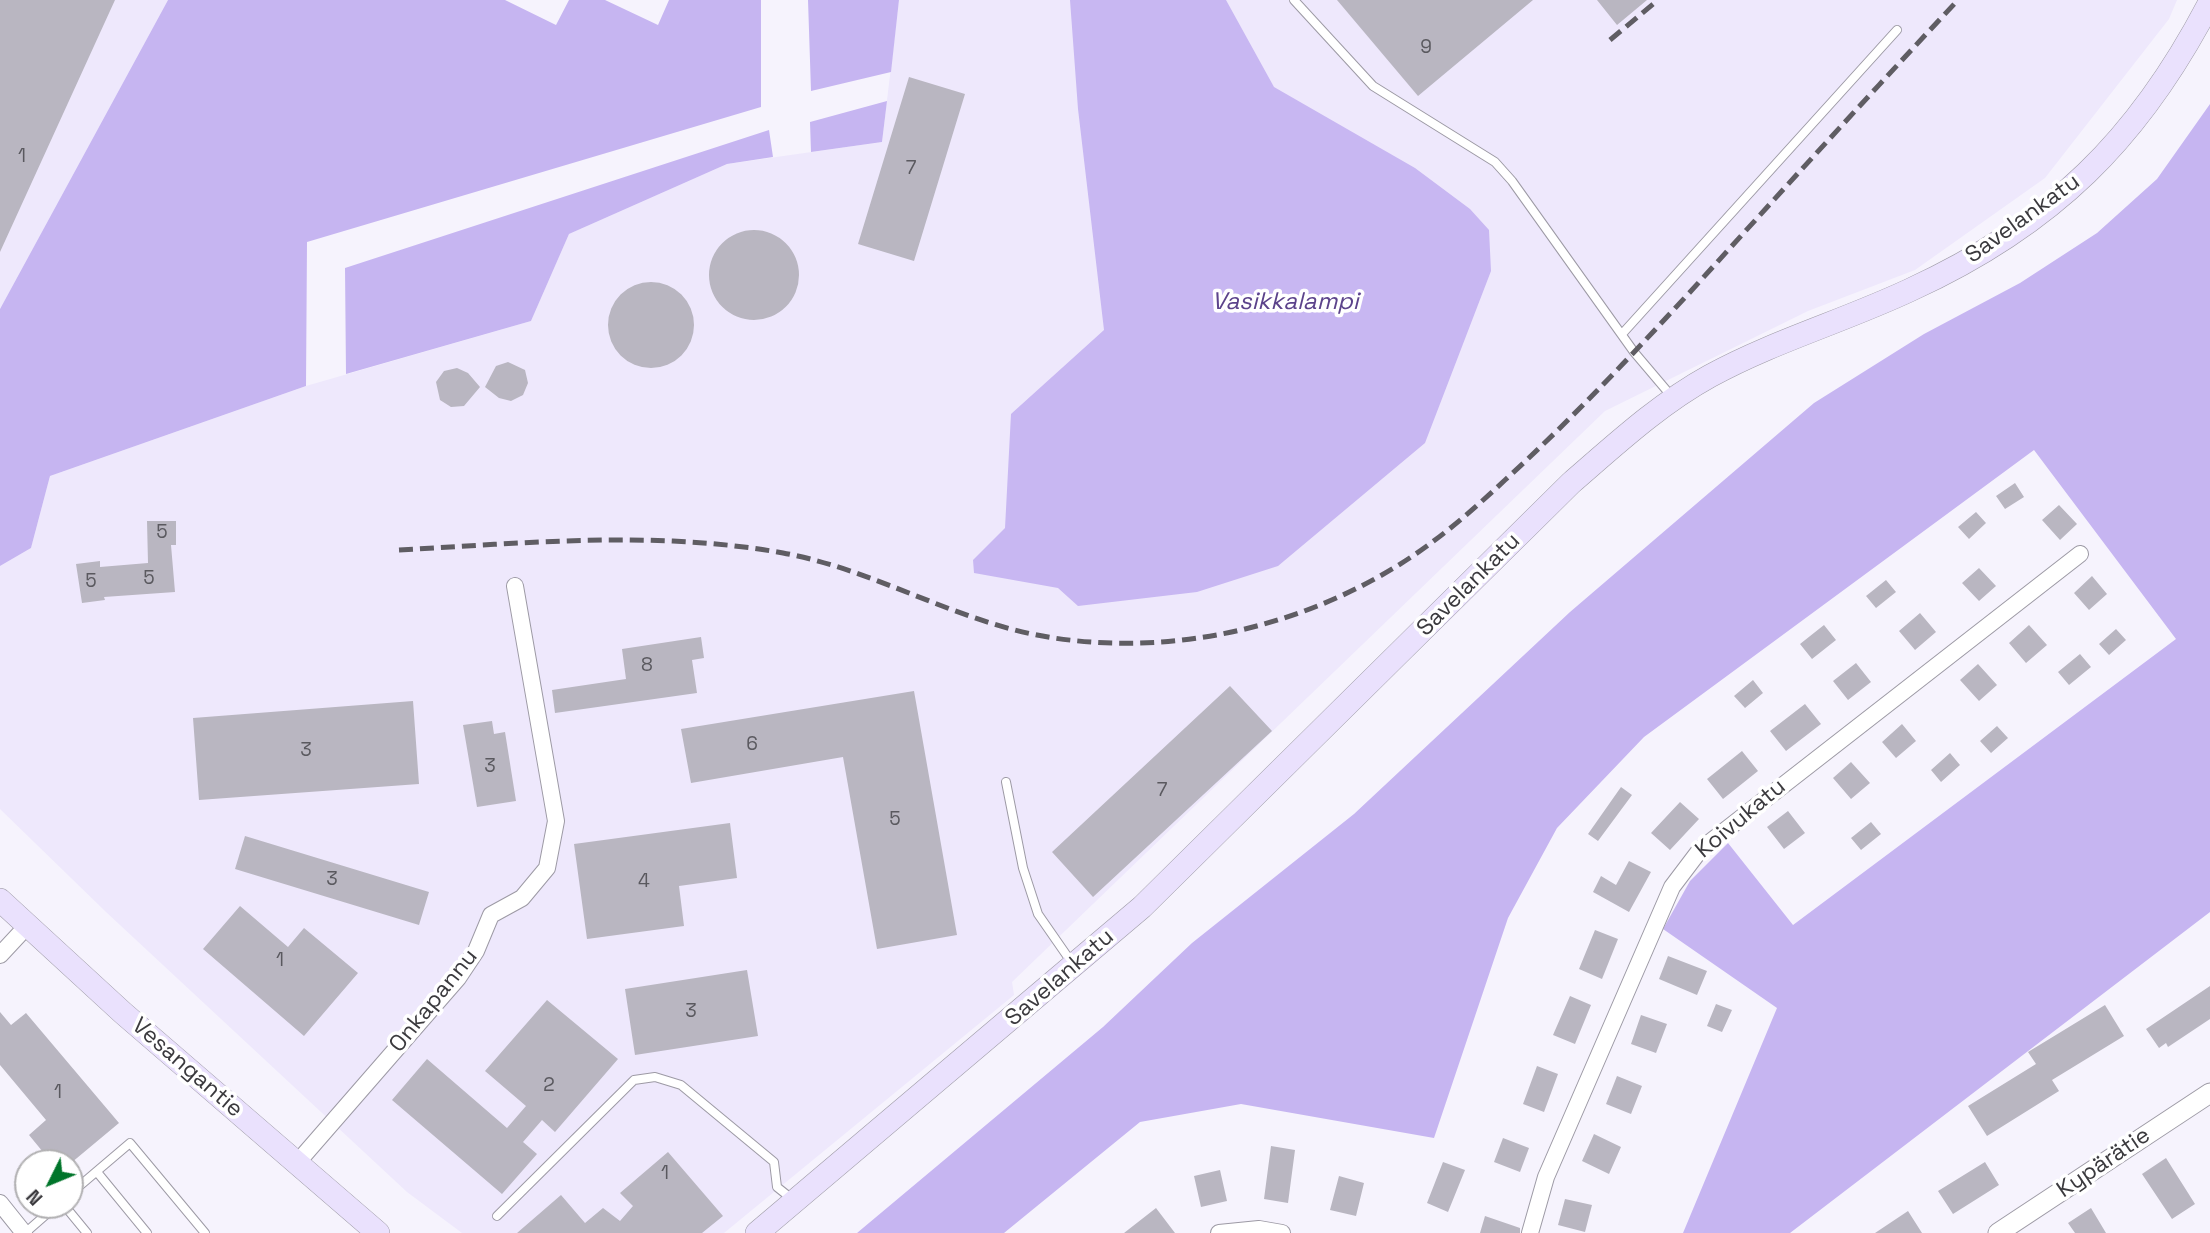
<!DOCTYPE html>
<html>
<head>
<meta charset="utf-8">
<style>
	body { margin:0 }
	#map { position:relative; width:2210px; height:1233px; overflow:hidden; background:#f6f3fd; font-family:"Space Grotesk",sans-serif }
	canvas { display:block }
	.north { position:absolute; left:14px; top:1149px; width:70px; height:70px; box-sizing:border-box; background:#fff; border:2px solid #b1b0b2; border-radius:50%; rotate:227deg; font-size:19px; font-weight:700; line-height:28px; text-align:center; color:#3b3a3e }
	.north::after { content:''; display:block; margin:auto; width:24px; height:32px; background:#00752a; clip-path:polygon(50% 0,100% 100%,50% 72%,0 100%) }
</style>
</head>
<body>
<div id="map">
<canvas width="2210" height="1233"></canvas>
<div class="north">N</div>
</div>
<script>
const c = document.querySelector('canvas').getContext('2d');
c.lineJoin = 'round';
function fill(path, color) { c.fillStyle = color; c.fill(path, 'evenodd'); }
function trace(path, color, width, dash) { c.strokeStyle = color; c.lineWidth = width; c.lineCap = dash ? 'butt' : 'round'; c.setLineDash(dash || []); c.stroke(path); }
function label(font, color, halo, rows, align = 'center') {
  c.font = font + ' "Space Grotesk",sans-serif'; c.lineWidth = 7; c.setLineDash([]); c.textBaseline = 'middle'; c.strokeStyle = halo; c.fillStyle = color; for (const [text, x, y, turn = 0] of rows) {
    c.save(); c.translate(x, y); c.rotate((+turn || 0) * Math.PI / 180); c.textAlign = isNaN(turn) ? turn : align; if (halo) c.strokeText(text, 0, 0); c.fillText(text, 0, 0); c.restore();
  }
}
const built = new Path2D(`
	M 0,0 L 168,0 L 0,309 Z
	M 899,0 L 2177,0 L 2169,19 L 2045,178 L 1915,270 L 1808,311 L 1605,411 L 1012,982 L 1014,995 L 724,1233 L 462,1233 L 407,1192 L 106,912 L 0,809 L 0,566 L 31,548 L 50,476 L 306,386 L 531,321 L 569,234 L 727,164 L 882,142 Z`);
const forest = new Path2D(`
	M 168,0 L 505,0 L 556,25 L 569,0 L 605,0 L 658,25 L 669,0 L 761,0 L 761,107 L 307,242 L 306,386 L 50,476 L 31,548 L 0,566 L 0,309 Z
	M 808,0 L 899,0 L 891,72 L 811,91 Z
	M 887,101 L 882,142 L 811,152 L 810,122 Z
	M 2210,104 L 2210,912 L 1790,1233 L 1683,1233 L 1777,1008 L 1663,929 L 1690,881 L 1728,843 L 1793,925 L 2176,639 L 2034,450 L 1644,737 L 1557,828 L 1508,918 L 1434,1138 L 1241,1104 L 1140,1122 L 1004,1233 L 857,1233 L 1103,1027 L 1192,943 L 1354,814 L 1570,612 L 1814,403 L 1924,334 L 2020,283 L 2097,233 L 2157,179 Z
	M 769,130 L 773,157 L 727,164 L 569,234 L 531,321 L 346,374 L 345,268 Z`);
const water = new Path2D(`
	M 1070,0 L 1226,0 L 1274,87 L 1415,168 L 1470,209 L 1489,230 L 1491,271 L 1425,443 L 1278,566 L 1197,592 L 1078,606 L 1058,588 L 974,573 L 973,560 L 1005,528 L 1011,414 L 1104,330 L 1078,109 Z`);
const building = new Path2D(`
	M 0,0 L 115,0 L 0,252 Z
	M 1337,0 L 1533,0 L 1418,96 Z
	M 1597,0 L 1647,0 L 1617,25 Z
	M 909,77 L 965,94 L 914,261 L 858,244 Z
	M709 275a45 45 0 1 1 90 0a45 45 0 1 1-90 0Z
	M608 325a43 43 0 1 1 86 0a43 43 0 1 1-86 0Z
	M 508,362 L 525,370 L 528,383 L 523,395 L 511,401 L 499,398 L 485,387 L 496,366 Z
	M 457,368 L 468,373 L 480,387 L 464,406 L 451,407 L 440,400 L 436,382 L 444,371 Z
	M 2015,483 L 2024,497 L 2005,509 L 1996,496 Z
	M 2059,505 L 2077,524 L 2060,540 L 2042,520 Z
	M 1976,512 L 1986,523 L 1969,539 L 1958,527 Z
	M 147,521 L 176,521 L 176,545 L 171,545 L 175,592 L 104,597 L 105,600 L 82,603 L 76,564 L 100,561 L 100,567 L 148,563 Z
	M 1979,568 L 1996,586 L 1979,601 L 1962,583 Z
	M 2092,576 L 2107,594 L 2089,610 L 2074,593 Z
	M 1886,580 L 1896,592 L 1876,608 L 1866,596 Z
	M 1920,613 L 1936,632 L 1915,650 L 1899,631 Z
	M 1824,625 L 1836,640 L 1812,659 L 1800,644 Z
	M 2029,625 L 2047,645 L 2026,663 L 2009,643 Z
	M 2116,629 L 2126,640 L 2109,655 L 2099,644 Z
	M 701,637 L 704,658 L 692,660 L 697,693 L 555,713 L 552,690 L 626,679 L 622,649 Z
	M 2080,654 L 2091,667 L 2069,685 L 2058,672 Z
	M 1856,663 L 1871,682 L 1848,700 L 1833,681 Z
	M 1978,664 L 1997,685 L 1979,701 L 1960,680 Z
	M 1753,680 L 1763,693 L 1745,708 L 1734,696 Z
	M 1230,686 L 1272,731 L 1093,897 L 1052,852 Z
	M 914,691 L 957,935 L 877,949 L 843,757 L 691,783 L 681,729 Z
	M 413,701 L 419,784 L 199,800 L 193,718 Z
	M 1805,704 L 1821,724 L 1786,751 L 1770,731 Z
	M 492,721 L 494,734 L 505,732 L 516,801 L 477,807 L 463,725 Z
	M 1902,724 L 1916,741 L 1896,758 L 1882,742 Z
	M 1997,726 L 2008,738 L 1991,753 L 1980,741 Z
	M 1742,751 L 1758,771 L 1723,799 L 1707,779 Z
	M 1950,753 L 1960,765 L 1941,782 L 1931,770 Z
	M 1851,762 L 1870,783 L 1851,799 L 1833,778 Z
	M 1621,787 L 1632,795 L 1598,841 L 1588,834 Z
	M 1680,802 L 1699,819 L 1670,850 L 1651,833 Z
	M 1788,811 L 1805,833 L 1784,849 L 1767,827 Z
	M 1871,822 L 1881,834 L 1861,850 L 1851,838 Z
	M 730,823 L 737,878 L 679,886 L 684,926 L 587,939 L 574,844 Z
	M 245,836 L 429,892 L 419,925 L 235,869 Z
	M 1629,861 L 1651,872 L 1629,912 L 1593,892 L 1601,876 L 1616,885 Z
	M 240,906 L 288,947 L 304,928 L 358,973 L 304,1036 L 203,949 Z
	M 1595,930 L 1618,939 L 1602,979 L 1579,969 Z
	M 1668,956 L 1707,971 L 1697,995 L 1659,979 Z
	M 747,970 L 758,1036 L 635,1055 L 625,989 Z
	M 2210,986 L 2210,1019 L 2168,1047 L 2166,1043 L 2159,1048 L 2146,1029 Z
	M 1570,996 L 1591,1005 L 1575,1044 L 1553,1035 Z
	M 547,1000 L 618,1059 L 555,1132 L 542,1120 L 523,1142 L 537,1154 L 502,1194 L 392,1100 L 427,1059 L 507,1128 L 526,1106 L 485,1071 Z
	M 1716,1004 L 1732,1010 L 1722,1032 L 1707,1026 Z
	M 2105,1005 L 2124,1036 L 2052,1080 L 2059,1091 L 1987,1136 L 1968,1106 L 2036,1064 L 2028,1052 Z
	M 0,1012 L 11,1025 L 26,1013 L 119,1123 L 71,1163 L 52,1163 L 29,1135 L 46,1120 L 0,1065 Z
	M 1641,1015 L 1667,1024 L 1656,1053 L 1631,1044 Z
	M 1537,1066 L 1558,1074 L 1544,1112 L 1523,1104 Z
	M 1617,1076 L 1642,1086 L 1631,1114 L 1606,1104 Z
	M 1594,1134 L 1621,1147 L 1609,1174 L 1582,1161 Z
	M 1503,1138 L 1529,1148 L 1520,1172 L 1494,1162 Z
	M 1271,1146 L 1295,1150 L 1288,1203 L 1264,1199 Z
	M 668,1152 L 723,1216 L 702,1233 L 517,1233 L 561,1195 L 585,1223 L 603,1208 L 620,1221 L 633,1206 L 620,1193 Z
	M 2166,1158 L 2195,1204 L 2172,1219 L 2142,1174 Z
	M 1443,1162 L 1465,1170 L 1448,1212 L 1427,1203 Z
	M 1985,1162 L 1999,1185 L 1953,1214 L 1938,1191 Z
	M 1220,1170 L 1227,1201 L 1201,1207 L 1194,1176 Z
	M 1339,1176 L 1364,1183 L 1356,1216 L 1330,1210 Z
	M 1565,1199 L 1592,1205 L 1585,1232 L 1558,1225 Z
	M 1156,1208 L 1175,1233 L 1124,1233 Z
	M 2091,1208 L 2106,1233 L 2075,1233 L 2068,1223 Z
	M 1908,1211 L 1922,1233 L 1875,1233 Z
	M 1485,1216 L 1520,1228 L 1520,1233 L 1480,1233 Z`);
const service = new Path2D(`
	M 1294,0 L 1373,86 L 1495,162 L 1512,181 L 1634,352 L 1673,398
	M 1622,334 L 1897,30
	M 1006,782 L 1023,868 L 1038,914 L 1072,963
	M 97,1172 L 147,1233
	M 70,1194 L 130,1143 L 205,1233
	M 64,1205 L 87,1233
	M 497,1216 L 634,1080 L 655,1077 L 681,1085 L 774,1162 L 777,1187 L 792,1199
	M 25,1233 L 57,1205`);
const minor = new Path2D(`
	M 0,955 L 27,926
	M 297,1163 L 458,978 L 476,951 L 491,915 L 522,898 L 547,868 L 556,821 L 515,586
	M 0,1203 L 24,1233
	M 1219,1233 L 1259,1229 L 1282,1233
	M 1530,1233 L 1546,1177 L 1672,887 L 1700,850 L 2080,554`);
const tertiary = new Path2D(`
	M 1998,1233 L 2210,1093`);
const secondary = new Path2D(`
	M 0,900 L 123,1013 L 378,1233
	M 757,1233 L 1142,907 L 1571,483 C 1615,445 1659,404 1710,376 C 1774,341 1844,321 1910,290 C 2052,225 2139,139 2210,2`);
const rail = new Path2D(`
	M 1610,40 L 1658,0
	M 399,550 C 527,543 656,530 783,553 C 877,570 959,624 1054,638 C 1175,656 1302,627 1405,561 C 1441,538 1474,509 1505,480 C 1571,420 1631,356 1691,291 C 1780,193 1868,96 1958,0`);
const numberNames = [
	["9",1426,48],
	["1",22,157],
	["7",911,169],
	["5",162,533],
	["5",149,579],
	["5",91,582],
	["8",647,666],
	["6",752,745],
	["3",306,751],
	["3",490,767],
	["7",1162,791],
	["5",895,820],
	["3",332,880],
	["4",644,882],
	["1",280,961],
	["3",691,1012],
	["2",549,1086],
	["1",58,1093],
	["1",665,1174]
];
const streetNames = [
	["Savelankatu",2023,219,-36],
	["Savelankatu",1469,585,-45],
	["Koivukatu",1741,819,-40],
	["Savelankatu",1060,978,-41],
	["Onkapannu",434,1001,-51],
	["Vesangantie",187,1068,41],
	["Kypärätie",2104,1163,-34]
];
const waterNames = [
	["Vasikkalampi",1285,302]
];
fill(built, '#eee8fc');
fill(forest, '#c6b5f1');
fill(water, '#c8b7f2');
fill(building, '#b9b6c1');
trace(service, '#9d9aa5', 10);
trace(minor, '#9d9aa5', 18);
trace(tertiary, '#9d9aa5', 21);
trace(secondary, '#9d9aa5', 24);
trace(service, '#fff', 8);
trace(minor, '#fff', 16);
trace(tertiary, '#fff', 19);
trace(secondary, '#eae1fd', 23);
trace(rail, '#5f5d63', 5, [14, 7]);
label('19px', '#5a595f', null, numberNames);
label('23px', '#3b3a3e', '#fff', streetNames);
label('italic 24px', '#5c438b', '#fff', waterNames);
</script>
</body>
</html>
